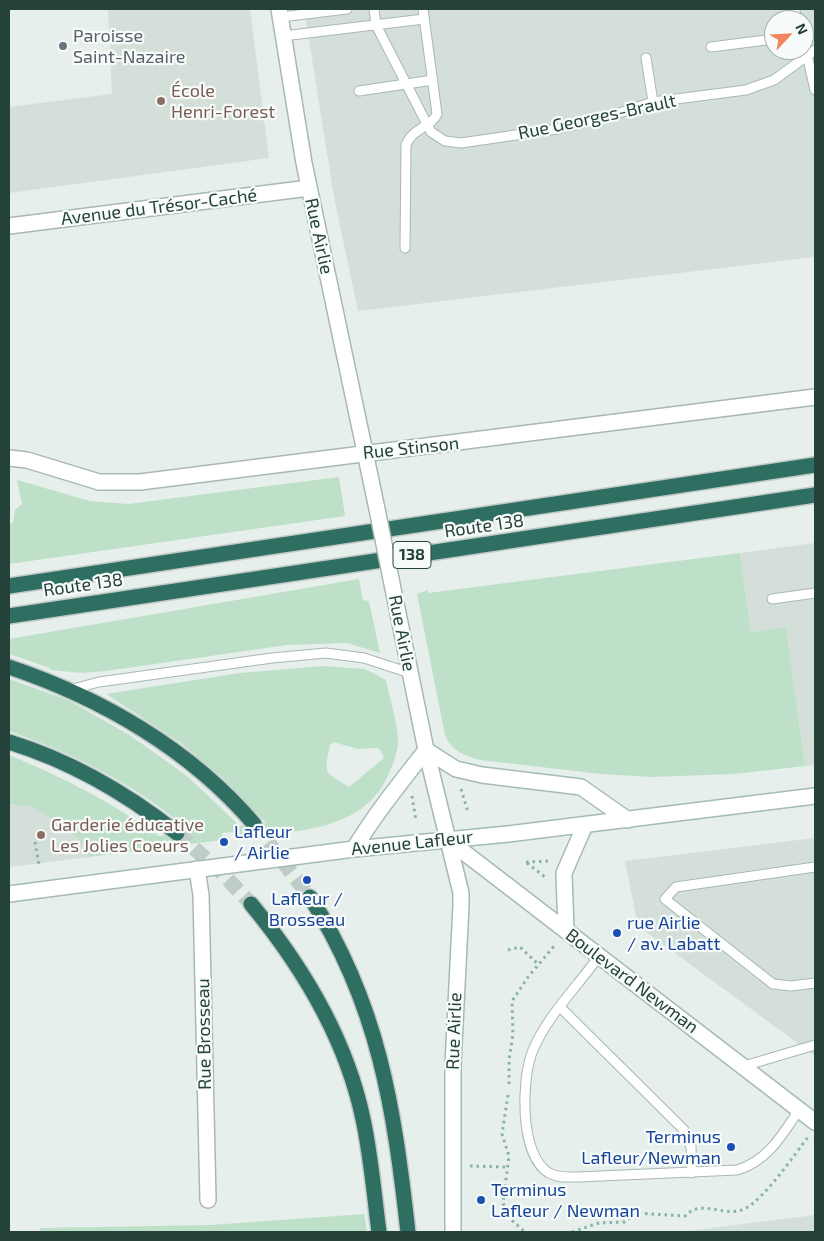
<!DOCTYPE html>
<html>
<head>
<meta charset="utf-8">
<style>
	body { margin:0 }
	#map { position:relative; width:824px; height:1241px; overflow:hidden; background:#e6efeb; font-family:"Exo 2",sans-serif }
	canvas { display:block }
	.frame { position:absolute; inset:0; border:10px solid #24423a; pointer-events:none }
	.north { position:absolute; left:764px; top:10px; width:50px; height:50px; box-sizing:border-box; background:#f7fbf9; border:1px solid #a3b1ad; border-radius:50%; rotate:65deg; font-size:14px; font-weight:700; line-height:20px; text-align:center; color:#24423a }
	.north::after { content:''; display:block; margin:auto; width:18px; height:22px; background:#f4845f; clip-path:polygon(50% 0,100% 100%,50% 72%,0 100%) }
</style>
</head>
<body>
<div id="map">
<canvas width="824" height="1241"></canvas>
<div class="frame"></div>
<div class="north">N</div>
</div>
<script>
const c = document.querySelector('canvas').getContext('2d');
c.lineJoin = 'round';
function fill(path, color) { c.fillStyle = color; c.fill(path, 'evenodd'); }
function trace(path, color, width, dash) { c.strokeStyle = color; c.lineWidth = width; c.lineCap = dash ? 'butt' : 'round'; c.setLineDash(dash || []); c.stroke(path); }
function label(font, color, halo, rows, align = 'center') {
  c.font = font + ' "Exo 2",sans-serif'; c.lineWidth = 4.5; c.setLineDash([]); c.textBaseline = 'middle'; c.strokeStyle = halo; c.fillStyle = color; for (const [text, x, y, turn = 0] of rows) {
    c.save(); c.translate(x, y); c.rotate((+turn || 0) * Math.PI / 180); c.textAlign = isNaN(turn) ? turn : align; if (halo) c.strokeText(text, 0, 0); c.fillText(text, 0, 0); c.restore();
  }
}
const built = new Path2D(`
	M 108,9 L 250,9 L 269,158 L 9,193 L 9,107 L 112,94 Z
	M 304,9 L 815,9 L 815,257 L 358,311 L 334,197 ZM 774,20 L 804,20 L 804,50 L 774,50 Z
	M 815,543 L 815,765 L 805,766 L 786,628 L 751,632 L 740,553 Z
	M 9,804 L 33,807 L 60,825 L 87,846 L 89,857 L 9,867 Z
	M 815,838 L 815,1056 L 638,926 L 625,861 Z
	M 815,1215 L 815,1232 L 679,1232 Z`);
const green = new Path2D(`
	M 339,477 L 345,516 L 9,564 L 9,525 L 13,522 L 15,510 L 22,504 L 17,480 L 90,501 L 128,504 Z
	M 740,553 L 751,632 L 786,627 L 805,766 L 734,774 L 651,777 L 601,774 L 480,760 C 464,756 451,750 445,735 L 417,594 L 428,590 L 428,593 Z
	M 359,579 L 363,600 L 369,601 L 380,653 L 347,643 L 287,645 L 106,671 L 82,673 L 50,670 L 50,668 L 9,654 L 9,639 Z
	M 323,666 L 365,669 L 386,680 C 390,700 398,723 398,744 C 397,755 392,766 388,776 C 361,834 290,831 236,838 L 235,832 L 222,833 L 222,840 L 89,857 L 87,846 L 60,825 L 33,807 L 9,804 L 9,755 C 63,777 111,802 159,836 L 190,831 C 137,785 74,754 9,731 L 9,679 L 68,700 L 131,736 L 187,776 L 240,826 L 266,823 L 224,779 L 181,743 L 106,694 L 240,673 ZM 333,742 L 358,749 L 377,748 L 380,750 L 384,758 L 349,787 C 323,771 324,775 330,745 Z
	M 364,1214 L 367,1232 L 40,1232 L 40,1228 L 211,1225 Z`);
const highwayTunnel = new Path2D(`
	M 254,824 L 310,897
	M 177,833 L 222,873 L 251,904`);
const path = new Path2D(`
	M 461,789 L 468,812
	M 412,796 L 416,821
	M 35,842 L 39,865
	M 526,862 L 550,861
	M 527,863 L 545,877
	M 508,950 L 520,947 L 539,965
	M 509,1084 L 509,1060 L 513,1034 L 512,1001 L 528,977 L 555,945
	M 508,1095 L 502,1134 L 509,1156 L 503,1203 L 508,1217 L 525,1232
	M 470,1166 L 507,1167
	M 572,1232 L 599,1223 L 625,1222 L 635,1213 L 685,1216 C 702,1198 724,1218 744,1209 C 763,1201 795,1154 808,1137`);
const lane = new Path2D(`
	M 374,9 L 376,25 L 431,132 L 445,141 L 461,143 L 557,129 L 604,118 L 653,102 L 746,90 L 774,80 L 815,50
	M 794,9 L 798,20
	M 281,17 L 347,9
	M 283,36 L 424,19
	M 804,42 L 815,90
	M 711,47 L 774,39
	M 646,58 L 653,102
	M 359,91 L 433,80
	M 405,248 L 406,145 C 412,128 432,127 437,114 L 423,9
	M 772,599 L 815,593
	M 69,690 L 99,682 L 272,658 L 326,653 L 364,658 L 410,673
	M 815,867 L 676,887 L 665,899 L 773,984 L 791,986 L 815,983
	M 599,956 C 578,986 547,1016 533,1050 C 521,1078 519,1155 549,1173 C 558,1178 568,1177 578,1177 L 737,1170 C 768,1161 782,1135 799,1110
	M 560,1007 L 684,1130 L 691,1147 L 692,1173
	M 744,1066 L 815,1045`);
const street = new Path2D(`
	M 279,9 L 304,163 L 377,509
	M 9,226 L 309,188
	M 9,458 L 27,460 L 99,482 L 140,482 L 815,397
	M 391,579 L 426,750 L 448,840
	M 197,869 L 201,895 L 208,1200`);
const secondary = new Path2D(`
	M 448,840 L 815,1122
	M 448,840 L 461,893 L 461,905 L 453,1064 L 453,1232
	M 354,849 C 375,814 401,782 426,750 L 456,769 L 482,775 L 581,787 L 628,820
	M 9,894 L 354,849 L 508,834 L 815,796
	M 566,931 L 564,873 L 585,825`);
const highway = new Path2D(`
	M 9,586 L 815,465
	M 9,616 L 815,495
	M 9,667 C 101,698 190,749 254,824
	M 9,742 C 71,761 126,793 177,833
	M 310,897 C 379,1005 394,1108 408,1232
	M 251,904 C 303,967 346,1038 363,1119 C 371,1156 374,1194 379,1232`);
const streetBridge = new Path2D(`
	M 377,509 L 391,579`);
const markers = [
	[63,46,5,"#6b7280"],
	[161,101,5,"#8d6e63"],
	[41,835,5,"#8d6e63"],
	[224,842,5,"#1a4fb4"],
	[307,880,5,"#1a4fb4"],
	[617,933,5,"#1a4fb4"],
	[731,1147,5,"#1a4fb4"],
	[481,1200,5,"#1a4fb4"]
];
const shields = [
	[412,555,38]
];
const shieldNames = [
	["138",412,555]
];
const worshipNames = [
	["Paroisse",73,36],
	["Saint-Nazaire",73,57]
];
const educationNames = [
	["École",171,91],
	["Henri-Forest",171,112],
	["Garderie éducative",51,825],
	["Les Jolies Coeurs",51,846]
];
const streetNames = [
	["Rue Georges-Brault",597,117,-12],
	["Avenue du Trésor-Caché",159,207,-7],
	["Rue Airlie",319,236,78],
	["Rue Stinson",411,448,-6],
	["Route 138",484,526,-8],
	["Route 138",83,585,-8],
	["Rue Airlie",402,633,79],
	["Avenue Lafleur",412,843,-6],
	["Boulevard Newman",632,981,37],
	["Rue Airlie",454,1031,-88],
	["Rue Brosseau",204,1034,-91]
];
const transitNames = [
	["Lafleur",234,832],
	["/ Airlie",234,853],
	["Lafleur /",307,899,"center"],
	["Brosseau",307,920,"center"],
	["rue Airlie",627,923],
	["/ av. Labatt",627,944],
	["Terminus",721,1137,"right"],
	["Lafleur/Newman",721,1158,"right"],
	["Terminus",491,1190],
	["Lafleur / Newman",491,1211]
];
fill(built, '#d4dfda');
fill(green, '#bfe0c8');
trace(highwayTunnel, '#bfccc8', 15, [15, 8]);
trace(lane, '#a8b8b2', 11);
trace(street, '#a8b8b2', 18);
trace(secondary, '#a4bbb3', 18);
trace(highway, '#c2cac8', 18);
trace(path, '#86b3a5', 3, [2.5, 4]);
trace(lane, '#fff', 9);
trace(street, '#fff', 15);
trace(secondary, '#fff', 15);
trace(highway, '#2f6f62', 15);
trace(streetBridge, '#a8b8b2', 18, []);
trace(streetBridge, '#fff', 15);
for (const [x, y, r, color] of markers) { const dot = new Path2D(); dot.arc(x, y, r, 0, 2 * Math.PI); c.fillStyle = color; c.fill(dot); trace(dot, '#f7fbf9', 2); }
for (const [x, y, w] of shields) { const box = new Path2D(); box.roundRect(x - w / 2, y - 13.5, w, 27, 4); c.fillStyle = '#f7fbf9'; c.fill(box); trace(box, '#24423a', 1); }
label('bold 16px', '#24423a', null, shieldNames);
label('18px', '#5b616d', '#f7fbf9', worshipNames, 'left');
label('18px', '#785e54', '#f7fbf9', educationNames, 'left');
label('18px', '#24423a', '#f7fbf9', streetNames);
label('18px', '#164399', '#f7fbf9', transitNames, 'left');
</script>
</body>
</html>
